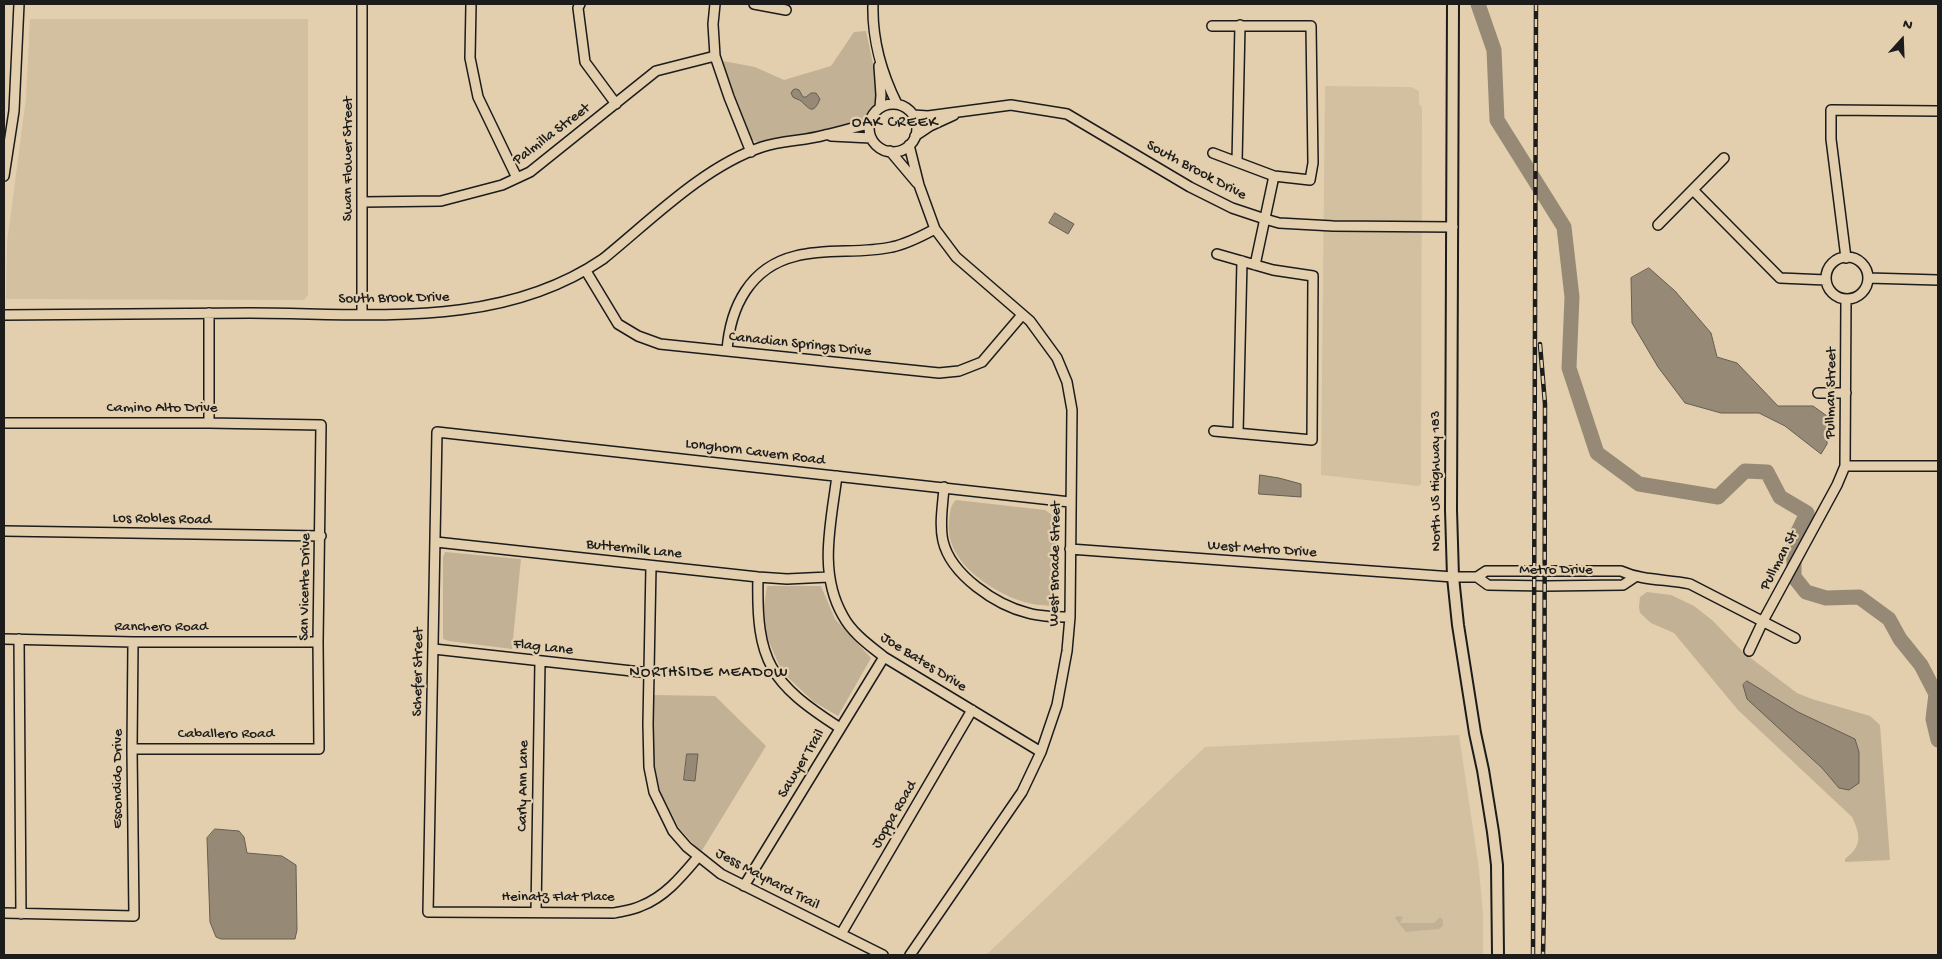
<!DOCTYPE html>
<html>
<head>
<meta charset="utf-8">
<style>
	body { margin:0 }
	#map { position:relative; width:1942px; height:959px; overflow:hidden; background:#e3cfad; font-family:"Gochi Hand",sans-serif }
	canvas { display:block }
	.frame { position:absolute; inset:0; border:5px solid #1c1c1c; pointer-events:none }
	.north { position:absolute; left:1877px; top:15px; width:50px; height:50px; -webkit-text-stroke:4px #e3cfad; paint-order:stroke; rotate:20deg; font-size:14px; font-weight:700; line-height:20px; text-align:center; color:#1c1c1c }
	.north::after { content:''; display:block; margin:auto; width:18px; height:22px; background:#1c1c1c; clip-path:polygon(50% 0,100% 100%,50% 72%,0 100%) }
</style>
</head>
<body>
<div id="map">
<canvas width="1942" height="959"></canvas>
<div class="frame"></div>
<div class="north">N</div>
</div>
<script>
const c = document.querySelector('canvas').getContext('2d');
c.lineJoin = 'round';
function fill(path, color) { c.fillStyle = color; c.fill(path, 'evenodd'); }
function trace(path, color, width, dash) { c.strokeStyle = color; c.lineWidth = width; c.lineCap = dash ? 'butt' : 'round'; c.setLineDash(dash || []); c.stroke(path); }
function label(font, color, halo, rows, align = 'center') {
  c.font = font + ' "Gochi Hand",sans-serif'; c.lineWidth = 4.5; c.setLineDash([]); c.textBaseline = 'middle'; c.strokeStyle = halo; c.fillStyle = color; for (const [text, x, y, turn = 0] of rows) {
    c.save(); c.translate(x, y); c.rotate((+turn || 0) * Math.PI / 180); c.textAlign = isNaN(turn) ? turn : align; if (halo) c.strokeText(text, 0, 0); c.fillText(text, 0, 0); c.restore();
  }
}
const built = new Path2D(`
	M 30,19 L 308,19 L 308,295 L 304,300 L 6,299 L 7,243 L 26,98 Z
	M 1325,86 L 1411,87 L 1419,91 L 1419,104 L 1422,107 L 1421,483 L 1419,486 L 1321,475 Z
	M 1459,735 L 1479,869 L 1483,914 L 1483,955 L 986,955 L 1205,747 Z`);
const green = new Path2D(`
	M 866,31 L 879,91 L 877,105 L 867,117 L 860,123 L 760,143 L 752,140 L 727,77 L 723,61 L 755,67 L 784,80 L 831,66 L 854,32 Z
	M 956,500 L 1045,510 L 1056,518 L 1055,599 L 1052,606 C 1042,605 1031,605 1021,601 C 989,590 944,560 949,521 C 950,514 950,505 956,500 Z
	M 445,552 L 521,559 L 512,649 L 449,641 L 443,639 L 443,557 Z
	M 767,586 L 821,586 L 835,619 L 871,658 L 838,716 L 814,702 L 782,672 L 766,635 L 764,606 Z
	M 1647,592 L 1671,595 L 1694,606 L 1712,620 L 1744,653 L 1797,693 L 1812,699 L 1870,716 L 1880,725 L 1890,860 L 1845,862 L 1845,859 C 1862,846 1861,836 1852,817 L 1738,710 L 1674,633 L 1651,623 L 1640,613 L 1639,607 L 1640,597 Z
	M 654,695 L 715,696 L 766,746 L 701,852 L 679,828 L 659,789 L 653,754 Z
	M 1397,916 L 1403,917 L 1400,923 L 1434,923 L 1440,917 L 1443,920 L 1443,926 L 1439,929 L 1406,932 L 1395,918 Z`);
const water = new Path2D(`
	M 796,89 L 799,90 L 803,97 L 806,97 L 811,93 L 816,93 L 820,99 C 813,116 809,108 801,101 C 799,99 795,99 793,97 L 791,93 L 793,90 Z
	M 1055,213 L 1074,224 L 1068,234 L 1049,223 Z
	M 1649,268 L 1675,291 L 1711,333 L 1717,357 L 1737,363 L 1778,406 L 1813,406 L 1827,416 L 1827,444 L 1821,454 L 1785,426 L 1759,413 L 1721,413 L 1685,403 L 1658,367 L 1632,323 L 1631,278 Z
	M 1260,475 L 1279,478 L 1301,484 L 1301,497 L 1259,494 Z
	M 1747,681 L 1798,712 L 1855,739 L 1859,752 L 1859,783 L 1849,790 L 1839,788 L 1822,768 L 1747,699 L 1743,685 Z
	M 687,754 L 698,754 L 695,781 L 684,780 Z
	M 215,829 L 239,831 L 244,837 L 247,853 L 282,856 L 296,865 L 297,930 L 295,939 L 221,939 L 216,937 L 210,922 L 207,838 Z`);
const river = new Path2D(`
	M 1478,4 L 1494,50 L 1497,120 L 1564,227 L 1572,297 L 1569,368 L 1597,453 L 1639,484 L 1718,497 L 1745,471 L 1767,472 L 1780,497 L 1807,513 L 1794,540 L 1794,577 L 1806,592 L 1826,598 L 1859,597 L 1889,619 L 1900,639 L 1921,665 L 1936,694 L 1933,719 L 1938,740`);
const minor = new Path2D(`
	M 471,4 L 470,58 L 478,97 L 517,178
	M 580,4 L 578,8 L 585,62 L 616,104
	M 715,4 L 713,24 L 715,56 L 729,97 L 751,152
	M 754,4 L 786,10
	M 873,4 C 872,38 882,74 897,104
	M 1212,26 L 1311,26 L 1313,163 L 1310,180 L 1274,176 L 1213,153
	M 879,66 L 881,95 L 880,108
	M869 128a24 24 0 1 1 48 0a24 24 0 1 1-48 0Z
	M 913,115 L 928,116 L 1011,105 L 1067,114 L 1190,187 L 1232,208 L 1265,219 L 1279,223 L 1333,226 L 1453,227
	M 831,136 L 871,138
	M 915,136 L 930,126 L 954,115
	M 909,145 L 919,185 L 935,229 L 956,257 L 1030,321 L 1057,358 L 1067,382 L 1072,410 L 1070,617 L 1067,651 L 1057,705 L 1041,752 L 1022,792 L 910,955
	M 890,151 L 917,183
	M 1237,162 L 1240,25
	M 4,176 L 14,111 L 19,4
	M 1693,190 L 1780,278 L 1826,280
	M 363,202 L 441,201 L 502,185 L 530,172 L 656,71 L 715,56
	M 1658,225 L 1724,158
	M1826 278a21 21 0 1 1 42 0a21 21 0 1 1-42 0Z
	M 1846,258 L 1831,139 L 1831,110 L 1938,111
	M 1255,265 L 1274,176
	M 586,271 L 618,324 L 638,336 L 660,344 L 939,373 L 959,371 L 982,362 L 1022,315
	M 1868,278 L 1938,280
	M 362,314 L 362,4
	M 4,315 C 86,314 168,313 250,313 C 370,313 499,330 603,259 C 650,221 704,166 762,147 C 782,140 805,141 825,135 C 840,132 854,127 869,124
	M 727,351 C 730,307 750,267 796,256 C 827,248 861,254 892,247 C 907,244 922,236 935,229
	M 1818,393 L 1846,393
	M 4,423 L 209,423 L 321,425 L 318,642 L 319,749 L 132,749
	M 209,423 L 209,313
	M 1214,431 L 1312,440 L 1313,276 L 1273,270 L 1217,254
	M 1238,433 L 1242,261
	M 1845,466 L 1938,466
	M 837,476 C 831,523 818,573 843,616 C 852,633 869,645 884,657 L 1041,752
	M 944,487 C 943,504 939,524 943,541 C 951,575 996,605 1028,613 C 1042,617 1056,617 1070,617
	M 4,531 L 321,536
	M 436,542 L 758,577 L 787,579 L 829,577
	M 1070,549 L 1453,577 L 1477,577 L 1486,571 L 1621,571 C 1643,581 1667,579 1690,584 L 1795,638
	M 651,566 L 648,724 L 649,767 L 654,792 L 673,831 L 687,847 L 721,874 L 883,955
	M 758,577 C 756,662 770,683 840,728
	M 1477,577 L 1488,585 L 1546,586 L 1623,585 L 1635,577
	M 4,639 L 133,642 L 318,642
	M 19,639 L 21,914
	M 434,649 L 650,673
	M 1749,651 L 1763,621 L 1837,485 L 1845,466 L 1846,299
	M 698,857 C 682,876 665,897 641,906 C 633,910 623,911 614,913 L 428,912 L 437,432 L 1070,502
	M 744,886 L 884,657
	M 536,912 L 540,661
	M 4,913 L 134,916 L 132,749 L 133,642
	M 841,934 L 972,710`);
const major = new Path2D(`
	M 1453,4 L 1451,510 L 1453,577 L 1458,625 L 1475,733 L 1483,770 L 1493,832 L 1497,865 L 1498,955`);
const rail = new Path2D(`
	M 1540,344 L 1545,404 L 1544,905 L 1543,955
	M 1533,955 L 1536,4`);
const streetNames = [
	["Palmilla Street",552,135,-37],
	["Swan Flower Street",349,159,-90],
	["South Brook Drive",1196,171,28],
	["South Brook Drive",394,299,-1],
	["Canadian Springs Drive",800,345,6],
	["Pullman Street",1832,393,-89],
	["Camino Alto Drive",162,409],
	["Longhorn Cavern Road",755,453,7],
	["North US Highway 183",1437,481,-90],
	["Los Robles Road",162,520,1],
	["Buttermilk Lane",634,550,6],
	["West Metro Drive",1262,550,4],
	["Pullman St",1780,561,-62],
	["West Broade Street",1056,564,-89],
	["Metro Drive",1556,571],
	["San Vicente Drive",306,587,-89],
	["Ranchero Road",161,628],
	["Flag Lane",543,648,6],
	["Joe Bates Drive",923,663,32],
	["Schefer Street",419,672,-89],
	["Caballero Road",226,735],
	["Sawyer Trail",802,764,-59],
	["Escondido Drive",119,779,-90],
	["Carly Ann Lane",524,786,-89],
	["Joppa Road",895,815,-60],
	["Jess Maynard Trail",767,880,28],
	["Heinatz Flat Place",558,898]
];
const neighbourhoodNames = [
	["OAK CREEK",895,124],
	["NORTHSIDE MEADOW",709,674]
];
fill(built, '#d2c0a1');
fill(green, '#c2b195');
fill(water, '#968a76');
trace(water, '#655e52', 1);
trace(river, '#968a76', 15);
trace(minor, '#1c1c1c', 12);
trace(major, '#1c1c1c', 14);
trace(minor, '#e3cfad', 9);
trace(major, '#e3cfad', 10);
trace(rail, '#1c1c1c', 4.5);
trace(rail, '#e3cfad', 2.5, [8]);
label('15px', '#1c1c1c', '#e3cfad', streetNames);
c.letterSpacing = '1px';
label('16px', '#1c1c1c', '#e3cfad', neighbourhoodNames);
c.letterSpacing = '0px';
</script>
</body>
</html>
